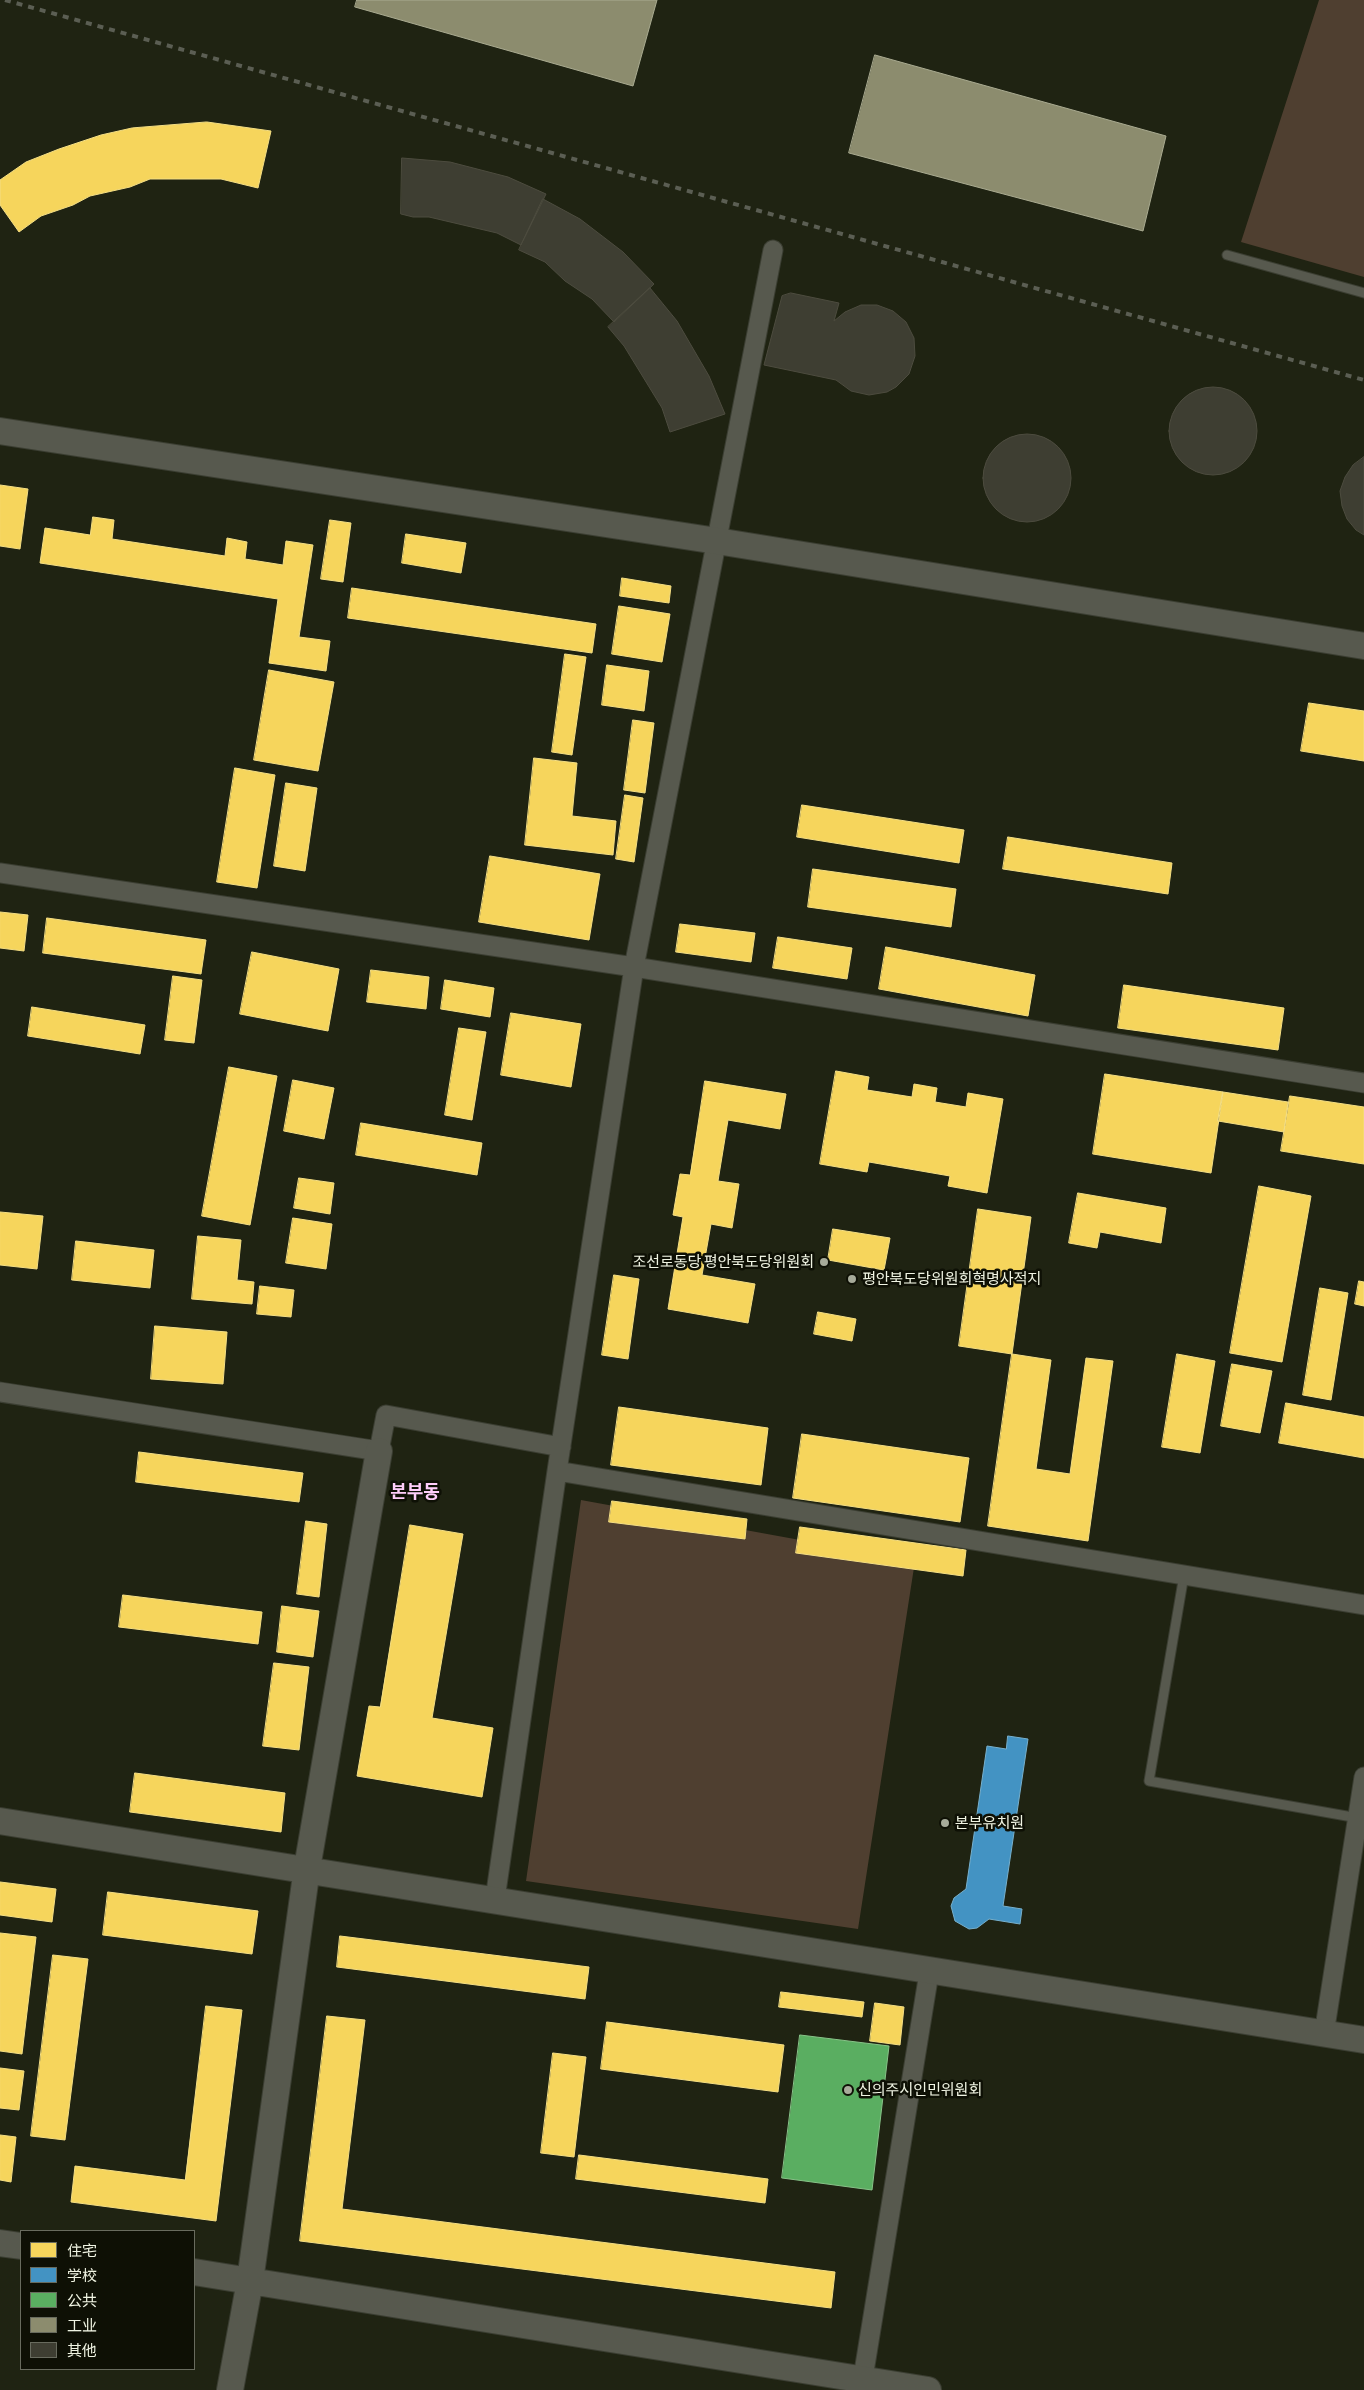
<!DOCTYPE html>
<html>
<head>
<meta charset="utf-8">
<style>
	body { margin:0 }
	#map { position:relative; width:1364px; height:2390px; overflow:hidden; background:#1f2312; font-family:"Asap Condensed","Noto Sans SC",sans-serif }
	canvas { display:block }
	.legend { position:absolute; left:20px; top:2230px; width:175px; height:140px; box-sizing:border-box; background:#0e1005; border:1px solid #686b5e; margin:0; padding:6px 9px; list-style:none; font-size:15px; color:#f0f4e3 }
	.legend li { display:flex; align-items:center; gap:10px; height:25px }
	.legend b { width:25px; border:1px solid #686b5e }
</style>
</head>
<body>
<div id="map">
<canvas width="1364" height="2390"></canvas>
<ul class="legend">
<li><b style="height:14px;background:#f6d55c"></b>住宅</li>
<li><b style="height:14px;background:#4393c3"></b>学校</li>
<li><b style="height:14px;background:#5aae61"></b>公共</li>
<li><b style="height:14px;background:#8c8c6e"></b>工业</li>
<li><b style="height:14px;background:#3e3e32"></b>其他</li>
</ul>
</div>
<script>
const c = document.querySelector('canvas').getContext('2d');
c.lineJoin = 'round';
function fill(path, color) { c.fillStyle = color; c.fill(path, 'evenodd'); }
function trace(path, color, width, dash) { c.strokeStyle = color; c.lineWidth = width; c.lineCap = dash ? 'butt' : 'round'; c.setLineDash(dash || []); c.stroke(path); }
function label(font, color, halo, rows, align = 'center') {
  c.font = font + ' "Asap Condensed","Noto Sans KR",sans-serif'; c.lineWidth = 5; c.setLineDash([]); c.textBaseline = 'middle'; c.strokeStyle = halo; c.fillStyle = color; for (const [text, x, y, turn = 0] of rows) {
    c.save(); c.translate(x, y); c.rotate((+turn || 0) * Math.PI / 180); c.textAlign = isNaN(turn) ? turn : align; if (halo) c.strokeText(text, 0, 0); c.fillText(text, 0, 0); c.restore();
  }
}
const green = new Path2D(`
	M 1319,0 L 1364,0 L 1364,277 L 1241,242 Z
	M 581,1500 L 915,1561 L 858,1929 L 526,1881 Z`);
const homes = new Path2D(`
	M 207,122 L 271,131 L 258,188 L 221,179 L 150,179 L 130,187 L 90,196 L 73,205 L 41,216 L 19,232 L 0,205 L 0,180 L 26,162 L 59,149 L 101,135 L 132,128 Z
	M 0,485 L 28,489 L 20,549 L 0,546 Z
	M 93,517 L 114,520 L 112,539 L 225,556 L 227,538 L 247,542 L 245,559 L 283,565 L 286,541 L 313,545 L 299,637 L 330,641 L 326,671 L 269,663 L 278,599 L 40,563 L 45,528 L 90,535 Z
	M 330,520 L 351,523 L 343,582 L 321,579 Z
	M 406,534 L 466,543 L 461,573 L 402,563 Z
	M 622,578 L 671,586 L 669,603 L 620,596 Z
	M 352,588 L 596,624 L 592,653 L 348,618 Z
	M 619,606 L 670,614 L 662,662 L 612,654 Z
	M 565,654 L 586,657 L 572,755 L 552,752 Z
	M 607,665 L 649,671 L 644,711 L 602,705 Z
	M 269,670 L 334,682 L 318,771 L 254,760 Z
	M 1309,703 L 1364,711 L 1364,761 L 1301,751 Z
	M 633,720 L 654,723 L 645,793 L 624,790 Z
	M 534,758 L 577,763 L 572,816 L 616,821 L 613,855 L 525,845 Z
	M 235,768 L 275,775 L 257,888 L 217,882 Z
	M 286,783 L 317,788 L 305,871 L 274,866 Z
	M 625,795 L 643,798 L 634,862 L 616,859 Z
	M 802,805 L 964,830 L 959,863 L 797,837 Z
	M 1008,837 L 1172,863 L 1168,894 L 1003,869 Z
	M 490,856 L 600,874 L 589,940 L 479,922 Z
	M 813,869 L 956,889 L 951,927 L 808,907 Z
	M 0,912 L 28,915 L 24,951 L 0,948 Z
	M 47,918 L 206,940 L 201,974 L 43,953 Z
	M 680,924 L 755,933 L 751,962 L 676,952 Z
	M 778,937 L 852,948 L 847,979 L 773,968 Z
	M 886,947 L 1035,975 L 1028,1016 L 879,989 Z
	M 252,952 L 339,969 L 328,1031 L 240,1014 Z
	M 371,970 L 429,977 L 426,1009 L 367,1002 Z
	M 173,976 L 202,980 L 194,1043 L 165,1040 Z
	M 445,980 L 494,988 L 490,1017 L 441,1009 Z
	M 1124,985 L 1284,1008 L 1278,1050 L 1118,1028 Z
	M 32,1007 L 145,1025 L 140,1054 L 28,1036 Z
	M 511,1013 L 581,1024 L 571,1087 L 501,1075 Z
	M 459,1028 L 486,1032 L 472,1120 L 445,1115 Z
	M 229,1067 L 277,1076 L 250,1225 L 202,1216 Z
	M 836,1071 L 869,1077 L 867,1090 L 912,1097 L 914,1084 L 937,1088 L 935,1102 L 966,1107 L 968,1093 L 1003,1099 L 987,1193 L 948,1186 L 950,1176 L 869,1162 L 867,1172 L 820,1164 Z
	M 1105,1074 L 1223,1092 L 1211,1173 L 1093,1154 Z
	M 293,1080 L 334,1088 L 324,1139 L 284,1131 Z
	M 705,1081 L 786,1094 L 780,1129 L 728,1120 L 718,1181 L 739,1184 L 732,1228 L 711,1224 L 702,1275 L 755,1284 L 748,1323 L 668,1309 L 683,1217 L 673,1215 L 680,1174 L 690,1175 Z
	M 1223,1092 L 1288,1102 L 1284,1132 L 1218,1121 Z
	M 1290,1096 L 1364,1107 L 1364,1164 L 1281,1151 Z
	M 361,1123 L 482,1143 L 477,1175 L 356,1155 Z
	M 299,1178 L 334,1183 L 330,1214 L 294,1208 Z
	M 1259,1186 L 1311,1196 L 1282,1362 L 1230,1353 Z
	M 1078,1193 L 1166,1208 L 1161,1243 L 1100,1232 L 1097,1248 L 1069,1243 Z
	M 978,1209 L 1031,1217 L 1012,1354 L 959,1346 Z
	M 0,1212 L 43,1216 L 37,1269 L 0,1265 Z
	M 293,1218 L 332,1224 L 326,1269 L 286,1263 Z
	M 833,1229 L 890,1238 L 884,1270 L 828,1260 Z
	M 198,1236 L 241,1240 L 237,1280 L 254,1282 L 252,1304 L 192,1299 Z
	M 76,1241 L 154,1250 L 150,1288 L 72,1280 Z
	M 614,1275 L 639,1279 L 628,1359 L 602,1355 Z
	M 1359,1281 L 1364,1282 L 1364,1306 L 1355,1304 Z
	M 260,1286 L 294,1290 L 291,1317 L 257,1314 Z
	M 1320,1288 L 1348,1293 L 1331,1400 L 1303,1395 Z
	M 818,1312 L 856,1319 L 852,1341 L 814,1334 Z
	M 155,1326 L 227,1332 L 223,1384 L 151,1379 Z
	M 1012,1354 L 1051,1360 L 1036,1469 L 1070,1474 L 1086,1358 L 1113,1361 L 1088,1541 L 988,1526 Z
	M 1177,1354 L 1215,1361 L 1200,1453 L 1162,1447 Z
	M 1232,1364 L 1272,1371 L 1260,1433 L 1221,1426 Z
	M 1286,1403 L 1364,1417 L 1364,1458 L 1279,1443 Z
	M 619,1407 L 768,1428 L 761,1485 L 611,1465 Z
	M 802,1434 L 969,1458 L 960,1522 L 793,1498 Z
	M 139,1452 L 303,1473 L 299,1502 L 136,1482 Z
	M 612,1501 L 747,1519 L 745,1539 L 609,1522 Z
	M 306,1521 L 327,1524 L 319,1597 L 297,1594 Z
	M 410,1525 L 463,1534 L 432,1718 L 493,1728 L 482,1797 L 357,1776 L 369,1706 L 380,1707 Z
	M 800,1527 L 966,1550 L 963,1576 L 796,1553 Z
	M 123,1595 L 262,1612 L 258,1644 L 119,1627 Z
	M 282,1606 L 319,1611 L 313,1657 L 277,1652 Z
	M 274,1663 L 309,1667 L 299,1750 L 263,1746 Z
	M 135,1773 L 285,1793 L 281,1832 L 130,1812 Z
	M 0,1882 L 56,1889 L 52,1922 L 0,1915 Z
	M 108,1892 L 258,1911 L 252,1954 L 103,1935 Z
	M 0,1933 L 36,1937 L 22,2054 L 0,2051 Z
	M 340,1936 L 589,1967 L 585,1999 L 337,1967 Z
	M 53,1955 L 88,1959 L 65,2140 L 31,2136 Z
	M 781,1992 L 864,2002 L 862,2017 L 779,2007 Z
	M 875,2003 L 904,2007 L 900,2045 L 870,2041 Z
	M 206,2006 L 242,2010 L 216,2221 L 71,2202 L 75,2166 L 185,2180 Z
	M 327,2016 L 365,2020 L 342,2209 L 835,2272 L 831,2308 L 300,2241 Z
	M 607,2022 L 784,2045 L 778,2092 L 601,2069 Z
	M 553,2053 L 586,2057 L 574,2157 L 541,2153 Z
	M 0,2068 L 24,2071 L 19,2110 L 0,2108 Z
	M 0,2135 L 16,2137 L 11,2182 L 0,2180 Z
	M 579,2155 L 768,2179 L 765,2203 L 576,2179 Z`);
const schools = new Path2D(`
	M 1008,1736 L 1028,1739 L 1003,1906 L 1022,1909 L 1020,1924 L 989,1919 L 977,1928 L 969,1929 L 955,1921 L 951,1906 L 954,1898 L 966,1889 L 987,1746 L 1006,1749 Z`);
const public = new Path2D(`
	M 800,2035 L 889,2046 L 872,2190 L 782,2178 Z`);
const industry = new Path2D(`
	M 357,0 L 657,0 L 633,86 L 355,7 Z
	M 875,55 L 1166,136 L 1143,231 L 849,153 Z`);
const building = new Path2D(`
	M 402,158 L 450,162 L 508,177 L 546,194 L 521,245 L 497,233 L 429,217 L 413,217 L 401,214 Z
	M 543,199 L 580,219 L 623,252 L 654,284 L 614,322 L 592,299 L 565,281 L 545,262 L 519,250 Z
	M 650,288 L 677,321 L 709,376 L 725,414 L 670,432 L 662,408 L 624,346 L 608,327 Z
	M 791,293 L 839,303 L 834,321 L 845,312 L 861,305 L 877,305 L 893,311 L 906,322 L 914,338 L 915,356 L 909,374 L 896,387 L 887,392 L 869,395 L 851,391 L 836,380 L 764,365 L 782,296 Z
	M1169 431a44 44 0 1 1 88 0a44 44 0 1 1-88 0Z
	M983 478a44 44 0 1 1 88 0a44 44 0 1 1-88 0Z
	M 1364,457 L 1364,535 L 1356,530 L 1347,519 L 1342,506 L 1340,491 L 1345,477 L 1353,465 Z`);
const lane = new Path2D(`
	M 1227,255 L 1364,293
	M 1184,1575 L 1149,1781 L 1358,1818`);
const street = new Path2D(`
	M 0,873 L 634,967 L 1364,1083
	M 0,1392 L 379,1451 L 386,1415 L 561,1447
	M 557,1471 L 634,967 L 773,250
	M 495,1899 L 557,1471 L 1364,1605
	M 1324,2034 L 1364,1777
	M 861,2390 L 929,1973`);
const secondary = new Path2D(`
	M 0,431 L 717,541 L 1364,646
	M 0,1821 C 455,1891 909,1971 1364,2040
	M 0,2243 L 21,2246
	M 194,2272 L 928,2390
	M 230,2390 L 250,2281 L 307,1868 L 379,1451`);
const rail = new Path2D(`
	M 5,0 L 1364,380`);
const markers = [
	[824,1262,5,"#a7ab9a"],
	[852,1279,5,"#a7ab9a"],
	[945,1823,5,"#a7ab9a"],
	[848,2090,5,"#a7ab9a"]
];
const poiNames = [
	["조선로동당 평안북도당위원회",814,1262,"right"],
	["평안북도당위원회혁명사적지",862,1279],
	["본부유치원",955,1823],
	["신의주시인민위원회",858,2090]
];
const quarterNames = [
	["본부동",415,1492]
];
fill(green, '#4f3f30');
fill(homes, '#f6d55c');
trace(homes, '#f4de84', 1);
fill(schools, '#4393c3');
trace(schools, '#77b0cd', 1);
fill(public, '#5aae61');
trace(public, '#87c388', 1);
fill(industry, '#8c8c6e');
trace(industry, '#aaab91', 1);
fill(building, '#3e3e32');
trace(building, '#4d4c3f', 1);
trace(lane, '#3b3e32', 11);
trace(street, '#3b3e32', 21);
trace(secondary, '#3b3e32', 28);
trace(lane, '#57594e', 9);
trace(street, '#57594e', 19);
trace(secondary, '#57594e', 26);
trace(rail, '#5b5e53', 4, [6, 6]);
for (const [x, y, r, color] of markers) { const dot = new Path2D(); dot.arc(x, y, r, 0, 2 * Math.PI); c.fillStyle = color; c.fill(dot); trace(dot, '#0e1005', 2); }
label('15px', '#f0f4e3', '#0e1005', poiNames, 'left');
label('bold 18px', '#fecdfa', '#0e1005', quarterNames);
</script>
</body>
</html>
